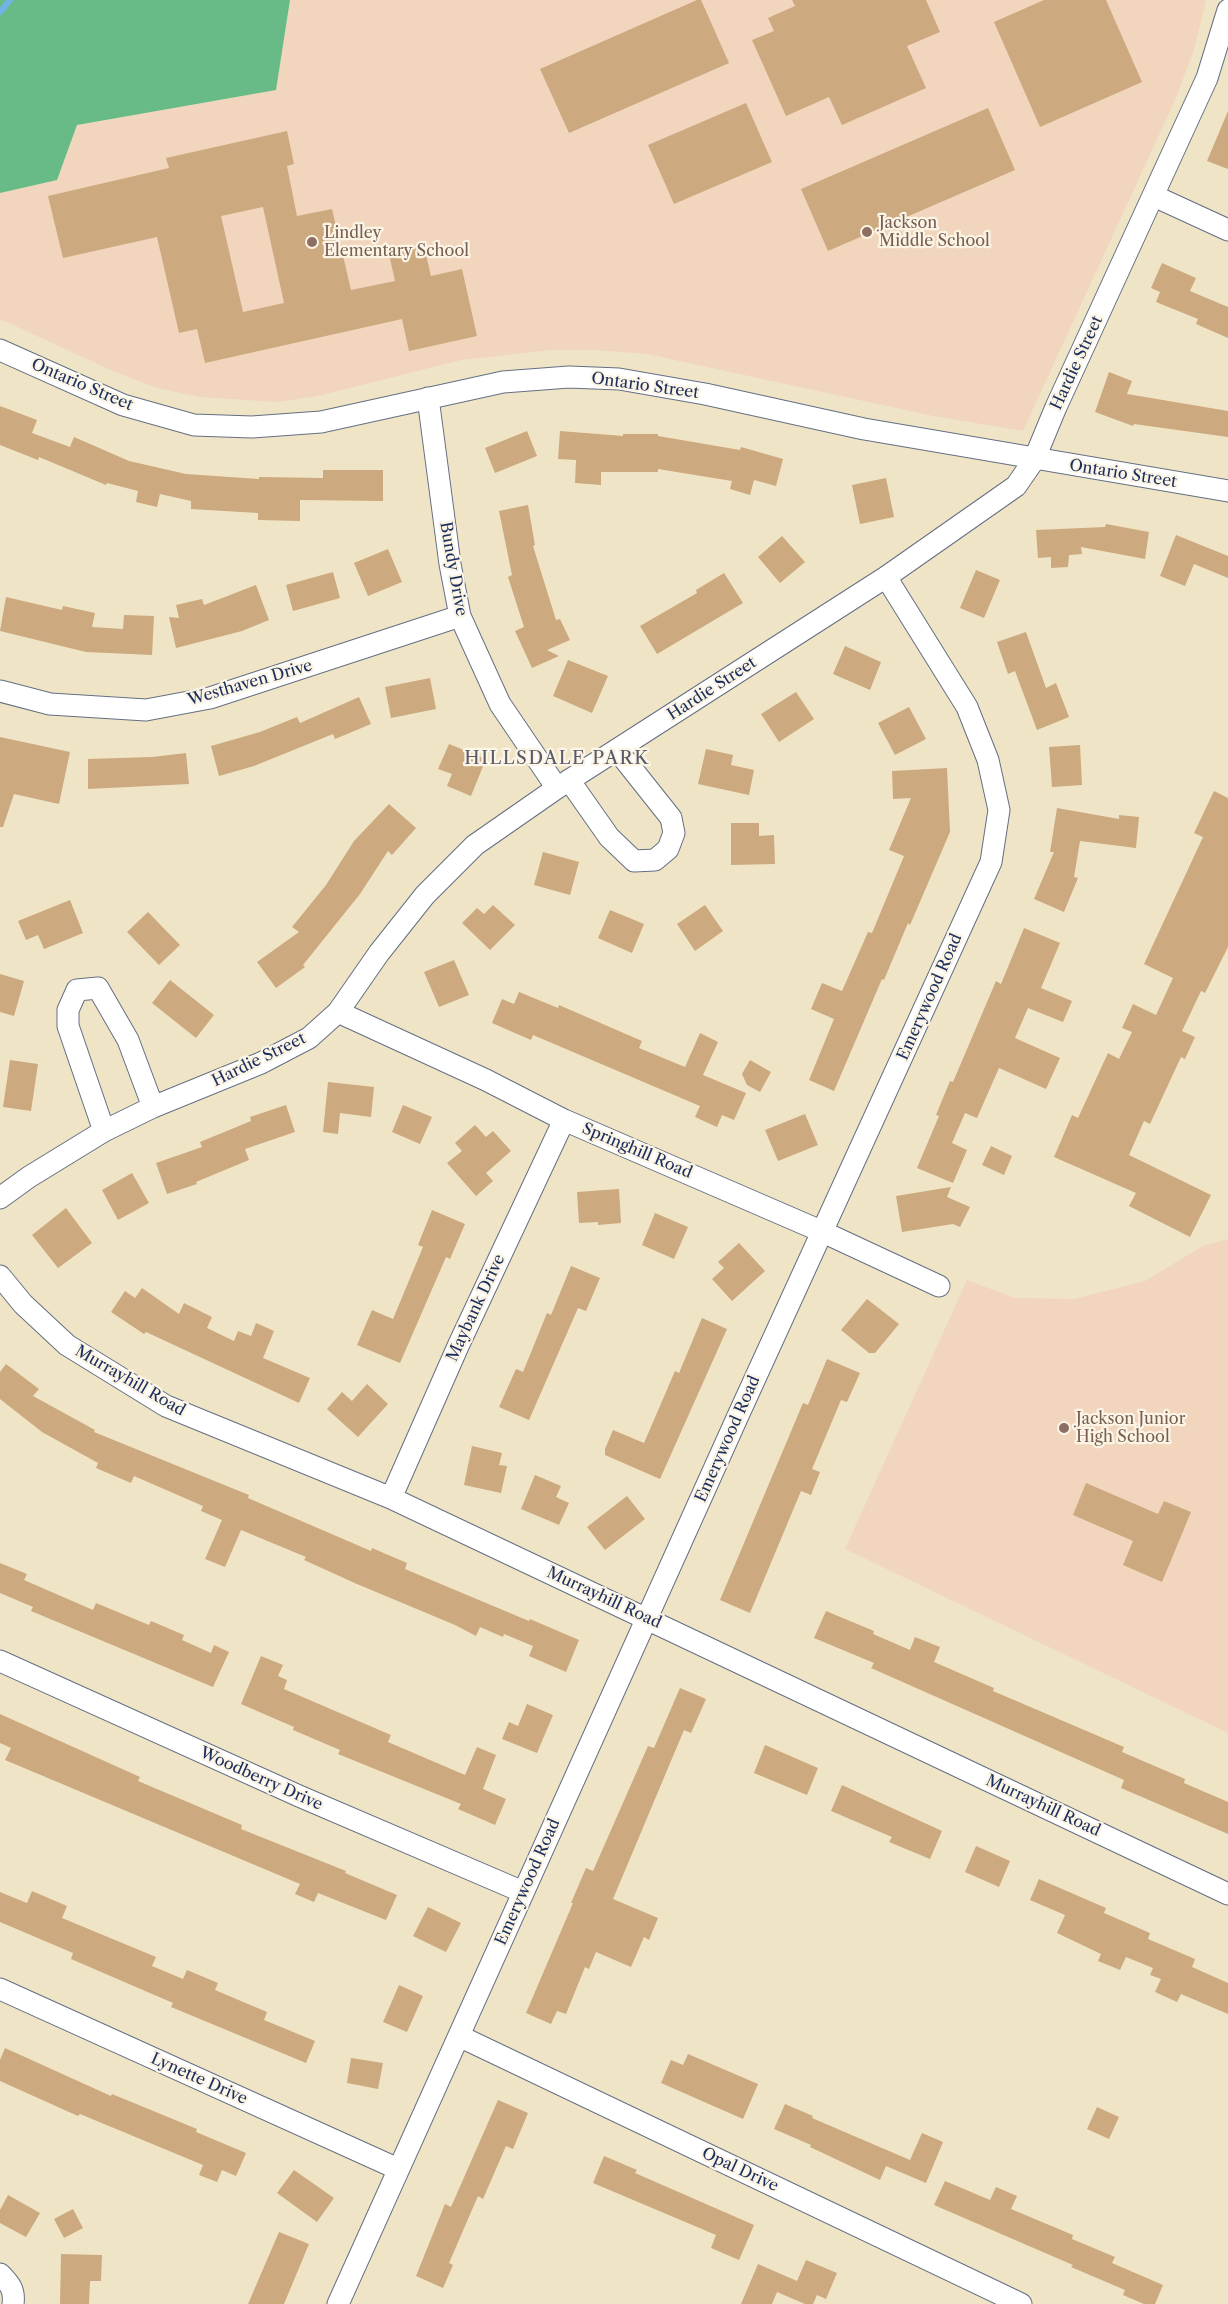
<!DOCTYPE html>
<html>
<head>
<meta charset="utf-8">
<style>
	body { margin:0 }
	canvas { display:block; background:#efe5c6 }
</style>
</head>
<body>
<canvas width="1228" height="2304"></canvas>
<script>
const c = document.querySelector('canvas').getContext('2d');
c.lineJoin = 'round';
function fill(path, color) { c.fillStyle = color; c.fill(path, 'evenodd'); }
function trace(path, color, width, dash) { c.strokeStyle = color; c.lineWidth = width; c.lineCap = dash ? 'butt' : 'round'; c.setLineDash(dash || []); c.stroke(path); }
function label(font, color, halo, rows, align = 'center') {
  c.font = font + ' "Libre Caslon Text",serif'; c.lineWidth = 4.5; c.setLineDash([]); c.textBaseline = 'middle'; c.strokeStyle = halo; c.fillStyle = color; for (const [text, x, y, turn = 0] of rows) {
    c.save(); c.translate(x, y); c.rotate((+turn || 0) * Math.PI / 180); c.textAlign = isNaN(turn) ? turn : align; if (halo) c.strokeText(text, 0, 0); c.fillText(text, 0, 0); c.restore();
  }
}
const built = new Path2D(`
	M 290,0 L 1206,0 L 1194,50 L 1175,100 L 1023,431 L 933,416 L 647,354 L 594,350 L 552,350 L 461,360 L 318,396 L 277,402 L 199,397 L 157,388 L 115,372 L 0,319 L 0,193 L 57,180 L 77,125 L 276,90 Z
	M 1228,1239 L 1228,1733 L 845,1549 L 967,1280 L 1015,1298 L 1074,1299 L 1145,1281 L 1203,1246 Z`);
const forest = new Path2D(`
	M 0,0 L 290,0 L 276,90 L 77,125 L 57,180 L 0,193 Z`);
const stream = new Path2D(`
	M 0,12 L 10,0`);
const building = new Path2D(`
	M 697,0 L 701,0 L 729,63 L 569,133 L 540,69 Z
	M 792,0 L 926,0 L 940,32 L 907,46 L 926,88 L 842,125 L 829,97 L 786,116 L 752,40 L 774,31 L 768,18 L 795,6 Z
	M 1044,0 L 1106,0 L 1142,82 L 1040,127 L 994,22 Z
	M 746,103 L 772,162 L 674,204 L 648,145 Z
	M 988,108 L 1015,170 L 828,251 L 801,189 Z
	M 1228,111 L 1228,169 L 1207,161 Z
	M 287,131 L 294,164 L 287,166 L 297,216 L 332,209 L 351,290 L 395,281 L 389,254 L 424,247 L 431,276 L 462,269 L 477,336 L 409,351 L 402,319 L 205,363 L 197,329 L 179,333 L 157,237 L 63,258 L 48,196 L 169,168 L 166,158 ZM 263,207 L 284,303 L 243,312 L 221,216 Z
	M 1162,263 L 1196,278 L 1190,291 L 1228,307 L 1228,338 L 1196,324 L 1198,319 L 1156,302 L 1160,292 L 1151,288 Z
	M 1109,372 L 1132,381 L 1127,394 L 1228,411 L 1228,437 L 1134,424 L 1133,426 L 1095,412 Z
	M 0,406 L 37,420 L 32,433 L 70,447 L 74,437 L 129,461 L 186,474 L 259,479 L 259,477 L 323,478 L 323,470 L 383,470 L 383,501 L 300,500 L 300,521 L 258,520 L 258,513 L 191,509 L 191,501 L 160,494 L 157,507 L 136,502 L 138,491 L 107,483 L 106,485 L 39,457 L 38,460 L 0,445 Z
	M 527,431 L 537,456 L 495,473 L 485,448 Z
	M 560,431 L 623,436 L 623,434 L 658,434 L 658,436 L 740,450 L 741,447 L 783,459 L 776,486 L 754,480 L 750,495 L 730,489 L 732,481 L 658,469 L 658,472 L 601,472 L 601,485 L 575,483 L 576,460 L 558,459 Z
	M 886,478 L 894,517 L 860,524 L 852,485 Z
	M 528,505 L 535,545 L 533,546 L 556,620 L 560,619 L 570,640 L 547,650 L 559,656 L 532,668 L 515,631 L 524,627 L 508,577 L 512,575 L 499,511 Z
	M 1106,524 L 1149,532 L 1145,559 L 1081,547 L 1082,554 L 1069,555 L 1068,567 L 1051,568 L 1051,557 L 1038,558 L 1036,530 L 1105,527 Z
	M 1176,535 L 1228,556 L 1228,578 L 1194,564 L 1185,586 L 1160,576 Z
	M 782,536 L 805,562 L 780,583 L 758,557 Z
	M 388,549 L 402,582 L 368,596 L 354,563 Z
	M 976,570 L 1000,580 L 984,618 L 960,608 Z
	M 333,572 L 340,598 L 293,611 L 286,585 Z
	M 724,573 L 743,603 L 657,654 L 640,626 L 697,593 L 696,590 Z
	M 256,585 L 269,620 L 242,631 L 176,648 L 169,617 L 179,618 L 176,605 L 202,599 L 204,605 Z
	M 6,597 L 62,610 L 63,606 L 95,613 L 92,627 L 123,629 L 124,615 L 154,616 L 152,655 L 86,652 L 0,631 Z
	M 1026,632 L 1046,688 L 1056,683 L 1069,717 L 1037,730 L 1015,671 L 1008,674 L 997,642 Z
	M 845,646 L 881,662 L 870,690 L 833,674 Z
	M 568,660 L 608,676 L 592,713 L 553,696 Z
	M 430,678 L 436,709 L 391,718 L 385,687 Z
	M 796,692 L 814,719 L 779,742 L 761,714 Z
	M 359,697 L 371,724 L 335,739 L 333,734 L 254,766 L 219,776 L 211,746 L 260,732 L 297,717 L 300,723 Z
	M 909,707 L 926,739 L 895,755 L 878,723 Z
	M 0,737 L 70,752 L 59,804 L 14,794 L 3,827 L 0,827 Z
	M 449,744 L 486,759 L 471,796 L 447,786 L 452,774 L 438,769 Z
	M 1080,745 L 1082,785 L 1052,787 L 1049,747 Z
	M 706,749 L 733,755 L 731,765 L 754,770 L 749,795 L 698,784 Z
	M 186,753 L 189,784 L 88,789 L 88,759 L 152,757 Z
	M 947,768 L 950,832 L 910,925 L 908,923 L 884,980 L 882,979 L 834,1091 L 809,1080 L 834,1019 L 811,1009 L 822,983 L 842,991 L 868,932 L 872,933 L 904,856 L 889,850 L 911,798 L 893,799 L 892,771 Z
	M 1214,791 L 1228,798 L 1228,947 L 1205,993 L 1201,991 L 1182,1031 L 1195,1037 L 1185,1059 L 1181,1057 L 1150,1124 L 1144,1121 L 1129,1155 L 1211,1195 L 1190,1237 L 1129,1206 L 1136,1193 L 1054,1157 L 1072,1115 L 1078,1118 L 1108,1053 L 1119,1059 L 1132,1032 L 1122,1028 L 1133,1004 L 1156,1015 L 1173,978 L 1144,964 L 1203,837 L 1194,833 Z
	M 389,804 L 416,828 L 392,855 L 388,851 L 360,894 L 303,965 L 305,967 L 276,988 L 257,962 L 299,932 L 292,927 L 326,885 L 354,841 Z
	M 1057,808 L 1119,819 L 1119,815 L 1139,817 L 1136,848 L 1080,841 L 1074,877 L 1078,878 L 1064,912 L 1034,899 L 1054,852 L 1050,852 Z
	M 731,823 L 759,823 L 759,836 L 774,835 L 775,864 L 731,865 Z
	M 543,852 L 579,862 L 570,895 L 534,885 Z
	M 70,900 L 83,933 L 44,949 L 38,935 L 26,940 L 18,921 Z
	M 493,905 L 515,925 L 490,950 L 462,923 L 477,908 L 484,914 Z
	M 705,905 L 723,931 L 695,951 L 677,924 Z
	M 610,910 L 644,924 L 632,953 L 598,938 Z
	M 148,912 L 180,945 L 159,965 L 127,932 Z
	M 1024,928 L 1060,943 L 1041,988 L 1072,1001 L 1063,1022 L 1028,1008 L 1015,1038 L 1060,1058 L 1046,1089 L 999,1068 L 977,1118 L 965,1113 L 952,1143 L 967,1150 L 953,1183 L 917,1168 L 939,1116 L 936,1115 L 950,1081 L 953,1082 L 996,981 L 1001,984 Z
	M 454,960 L 469,995 L 439,1007 L 424,972 Z
	M 0,974 L 24,981 L 14,1016 L 0,1012 Z
	M 170,980 L 214,1015 L 196,1038 L 152,1003 Z
	M 519,992 L 558,1008 L 559,1005 L 642,1041 L 639,1048 L 685,1067 L 700,1033 L 718,1042 L 703,1075 L 746,1093 L 734,1120 L 722,1115 L 717,1127 L 695,1117 L 700,1106 L 533,1035 L 531,1040 L 492,1023 L 502,999 L 514,1004 Z
	M 10,1060 L 38,1064 L 31,1111 L 3,1107 Z
	M 750,1060 L 771,1072 L 760,1092 L 747,1085 L 742,1074 Z
	M 328,1082 L 374,1087 L 371,1117 L 340,1113 L 338,1134 L 323,1132 Z
	M 286,1105 L 295,1132 L 245,1149 L 249,1160 L 196,1182 L 197,1184 L 167,1194 L 156,1163 L 202,1147 L 200,1142 L 251,1121 L 250,1117 Z
	M 403,1105 L 432,1117 L 420,1144 L 392,1132 Z
	M 805,1114 L 818,1145 L 778,1161 L 765,1130 Z
	M 475,1125 L 486,1137 L 493,1131 L 511,1151 L 486,1173 L 493,1181 L 476,1196 L 447,1163 L 462,1151 L 455,1143 Z
	M 991,1146 L 1012,1156 L 1004,1175 L 982,1165 Z
	M 132,1173 L 149,1203 L 118,1220 L 102,1190 Z
	M 951,1187 L 947,1197 L 970,1207 L 960,1227 L 953,1224 L 902,1232 L 896,1196 Z
	M 619,1189 L 621,1223 L 598,1225 L 598,1222 L 579,1223 L 577,1192 Z
	M 66,1208 L 92,1243 L 58,1268 L 32,1235 Z
	M 432,1210 L 465,1224 L 450,1259 L 446,1257 L 400,1363 L 357,1345 L 372,1310 L 393,1319 L 423,1247 L 418,1245 Z
	M 655,1213 L 688,1227 L 674,1259 L 642,1245 Z
	M 739,1243 L 765,1271 L 732,1301 L 712,1279 L 724,1268 L 718,1262 Z
	M 571,1266 L 600,1278 L 586,1311 L 578,1308 L 529,1420 L 499,1407 L 516,1369 L 523,1372 L 547,1313 L 551,1315 Z
	M 142,1288 L 179,1314 L 184,1303 L 212,1317 L 207,1328 L 234,1341 L 238,1331 L 251,1336 L 256,1323 L 274,1331 L 263,1358 L 310,1378 L 299,1403 L 146,1332 L 144,1334 L 111,1312 L 125,1291 L 135,1298 Z
	M 867,1299 L 899,1324 L 875,1353 L 869,1353 L 841,1330 Z
	M 702,1318 L 727,1329 L 660,1479 L 605,1455 L 605,1449 L 613,1430 L 644,1443 L 675,1371 L 679,1373 Z
	M 827,1359 L 860,1373 L 847,1402 L 841,1400 L 812,1469 L 820,1472 L 811,1495 L 801,1491 L 750,1613 L 720,1600 L 803,1403 L 808,1405 Z
	M 6,1364 L 39,1389 L 33,1396 L 95,1430 L 94,1432 L 249,1495 L 248,1498 L 371,1551 L 372,1548 L 407,1563 L 405,1569 L 529,1621 L 530,1619 L 579,1640 L 566,1672 L 529,1656 L 533,1646 L 504,1634 L 503,1637 L 480,1627 L 476,1636 L 455,1625 L 357,1584 L 304,1560 L 306,1557 L 241,1530 L 225,1567 L 205,1559 L 222,1520 L 201,1511 L 203,1506 L 134,1476 L 131,1483 L 96,1468 L 98,1463 L 42,1432 L 0,1399 L 0,1372 Z
	M 367,1384 L 388,1404 L 358,1437 L 327,1409 L 342,1392 L 352,1401 Z
	M 472,1446 L 502,1453 L 499,1465 L 507,1466 L 501,1493 L 464,1485 Z
	M 535,1475 L 561,1486 L 556,1497 L 569,1503 L 559,1525 L 521,1509 Z
	M 1086,1483 L 1158,1514 L 1164,1501 L 1191,1512 L 1162,1582 L 1123,1565 L 1133,1541 L 1073,1515 Z
	M 627,1496 L 645,1519 L 605,1550 L 587,1527 Z
	M 0,1563 L 27,1574 L 24,1580 L 93,1610 L 96,1603 L 149,1625 L 151,1621 L 184,1635 L 182,1640 L 211,1653 L 214,1645 L 229,1652 L 213,1687 L 31,1611 L 33,1607 L 0,1593 Z
	M 826,1611 L 874,1631 L 873,1634 L 910,1650 L 915,1637 L 940,1647 L 934,1662 L 994,1688 L 993,1691 L 1124,1747 L 1122,1752 L 1185,1779 L 1184,1783 L 1228,1802 L 1228,1834 L 1121,1788 L 1124,1780 L 871,1668 L 874,1663 L 814,1638 Z
	M 261,1656 L 283,1665 L 278,1676 L 287,1680 L 284,1689 L 391,1735 L 388,1742 L 465,1775 L 477,1747 L 496,1755 L 483,1789 L 506,1799 L 495,1825 L 458,1809 L 461,1804 L 338,1754 L 340,1750 L 293,1730 L 294,1727 L 241,1704 Z
	M 680,1688 L 706,1699 L 691,1733 L 684,1730 L 613,1899 L 658,1918 L 649,1940 L 644,1937 L 631,1967 L 596,1952 L 589,1969 L 585,1967 L 566,2014 L 557,2011 L 551,2024 L 526,2013 L 573,1903 L 571,1903 L 586,1868 L 593,1871 L 648,1746 L 654,1748 Z
	M 527,1704 L 553,1715 L 537,1753 L 502,1739 L 509,1722 L 518,1726 Z
	M 0,1714 L 140,1777 L 138,1781 L 242,1825 L 241,1829 L 346,1871 L 345,1873 L 397,1895 L 386,1920 L 318,1893 L 314,1902 L 295,1894 L 300,1884 L 5,1760 L 11,1748 L 0,1743 Z
	M 765,1745 L 818,1768 L 807,1795 L 754,1773 Z
	M 842,1785 L 942,1831 L 930,1859 L 889,1842 L 892,1837 L 831,1811 Z
	M 976,1846 L 1010,1861 L 999,1887 L 965,1872 Z
	M 1039,1879 L 1106,1908 L 1104,1913 L 1150,1933 L 1148,1939 L 1195,1959 L 1192,1967 L 1228,1983 L 1228,2014 L 1181,1994 L 1177,2002 L 1155,1992 L 1161,1979 L 1150,1975 L 1153,1968 L 1126,1957 L 1120,1970 L 1098,1961 L 1101,1954 L 1057,1933 L 1065,1915 L 1030,1900 Z
	M 32,1891 L 67,1906 L 62,1918 L 156,1957 L 152,1966 L 183,1979 L 187,1970 L 218,1983 L 215,1990 L 267,2012 L 264,2020 L 315,2041 L 306,2063 L 171,2007 L 173,2003 L 71,1959 L 73,1953 L 0,1922 L 0,1892 L 27,1903 Z
	M 428,1907 L 461,1923 L 446,1952 L 413,1936 Z
	M 399,1985 L 423,1996 L 407,2032 L 383,2022 Z
	M 5,2048 L 111,2096 L 112,2094 L 197,2129 L 196,2132 L 246,2153 L 236,2176 L 222,2170 L 217,2182 L 199,2175 L 203,2165 L 80,2114 L 78,2116 L 0,2081 L 0,2060 Z
	M 688,2054 L 758,2084 L 743,2119 L 661,2083 L 671,2060 L 683,2065 Z
	M 351,2058 L 383,2063 L 378,2089 L 347,2083 Z
	M 498,2100 L 528,2113 L 513,2149 L 506,2146 L 483,2199 L 478,2196 L 449,2263 L 453,2265 L 443,2288 L 416,2276 L 445,2204 L 451,2207 Z
	M 785,2104 L 813,2116 L 812,2118 L 910,2160 L 922,2133 L 943,2142 L 926,2183 L 886,2166 L 880,2180 L 810,2147 L 811,2145 L 774,2129 Z
	M 1097,2107 L 1119,2117 L 1109,2139 L 1087,2129 Z
	M 604,2156 L 637,2170 L 635,2173 L 754,2225 L 739,2260 L 711,2248 L 716,2235 L 593,2183 Z
	M 294,2170 L 334,2198 L 317,2222 L 277,2193 Z
	M 945,2181 L 990,2200 L 996,2187 L 1017,2196 L 1011,2209 L 1073,2235 L 1072,2239 L 1115,2257 L 1112,2263 L 1163,2285 L 1155,2304 L 1144,2304 L 1123,2295 L 1125,2290 L 1071,2267 L 1073,2265 L 934,2205 Z
	M 8,2195 L 40,2213 L 26,2237 L 0,2223 L 0,2210 Z
	M 73,2209 L 83,2228 L 64,2238 L 54,2219 Z
	M 279,2232 L 309,2244 L 284,2304 L 248,2304 Z
	M 61,2254 L 102,2255 L 101,2281 L 90,2281 L 89,2304 L 60,2304 Z
	M 806,2260 L 837,2273 L 826,2299 L 817,2295 L 813,2304 L 805,2304 L 777,2292 L 772,2304 L 741,2304 L 758,2264 L 797,2281 Z`);
const street = new Path2D(`
	M 1154,196 L 1228,230
	M 0,350 L 123,405 L 194,425 L 252,427 L 321,422 L 503,382 L 569,377 L 619,379 L 705,394 L 864,429 L 1228,491
	M 428,398 L 450,564 L 460,616 L 500,704 L 557,788
	M 0,691 L 50,704 L 146,710 L 210,698 L 460,616
	M 569,780 L 609,837 L 634,861 L 655,860 L 668,849 L 674,833 L 671,818 L 617,750
	M 338,1012 L 486,1080 L 564,1120 L 823,1232 L 939,1286
	M 104,1131 L 68,1026 L 68,1010 L 77,990 L 98,988 L 128,1040 L 153,1107
	M 0,1198 L 29,1177 L 104,1131 L 153,1107 L 261,1063 L 309,1038 L 338,1012 L 379,953 L 425,895 L 475,845 L 557,788 L 886,577 L 1016,486 L 1034,460 L 1056,407 L 1207,78 L 1228,10
	M 0,1276 L 23,1304 L 67,1345 L 166,1406 L 391,1498 L 1228,1894
	M 391,1498 L 459,1344 L 564,1120
	M 0,1661 L 299,1796 L 523,1892
	M 0,1989 L 398,2169
	M 459,2036 L 1021,2304
	M 0,2274 C 10,2284 15,2290 13,2304
	M 338,2304 L 737,1418 L 991,862 L 999,810 L 988,760 L 967,707 L 886,577`);
const markers = [
	[867,232,6,"#8d6e63"],
	[312,242,6,"#8d6e63"],
	[1064,1428,6,"#8d6e63"]
];
const educationNames = [
	["Jackson",879,223],
	["Middle School",879,241],
	["Lindley",324,233],
	["Elementary School",324,251],
	["Jackson Junior",1076,1419],
	["High School",1076,1437]
];
const streetNames = [
	["Hardie Street",1077,363,-65],
	["Ontario Street",82,385,23],
	["Ontario Street",645,386,8],
	["Ontario Street",1123,474,9],
	["Bundy Drive",453,569,80],
	["Westhaven Drive",250,683,-16],
	["Hardie Street",712,689,-33],
	["Emerywood Road",930,997,-66],
	["Hardie Street",259,1060,-26],
	["Springhill Road",637,1151,23],
	["Maybank Drive",476,1308,-65],
	["Murrayhill Road",130,1381,30],
	["Emerywood Road",728,1439,-66],
	["Murrayhill Road",604,1598,25],
	["Woodberry Drive",261,1779,24],
	["Murrayhill Road",1043,1806,25],
	["Emerywood Road",528,1882,-66],
	["Lynette Drive",199,2079,24],
	["Opal Drive",740,2170,25]
];
const neighbourhoodNames = [
	["HILLSDALE PARK",557,759]
];
fill(built, '#f1d5bd');
fill(forest, '#68ba86');
trace(stream, '#70b4e6', 6);
fill(building, '#cca97e');
trace(street, '#656f82', 23);
trace(street, '#fff', 21);
for (const [x, y, r, color] of markers) { const dot = new Path2D(); dot.arc(x, y, r, 0, 2 * Math.PI); c.fillStyle = color; c.fill(dot); trace(dot, '#fcf5e5', 2); }
label('16px', '#785e54', '#fcf5e5', educationNames, 'left');
label('16px', '#1b2f5e', '#fcf5e5', streetNames);
c.letterSpacing = '1.5px';
label('18px', '#595a69', '#fcf5e5', neighbourhoodNames);
c.letterSpacing = '0px';
</script>
</body>
</html>
